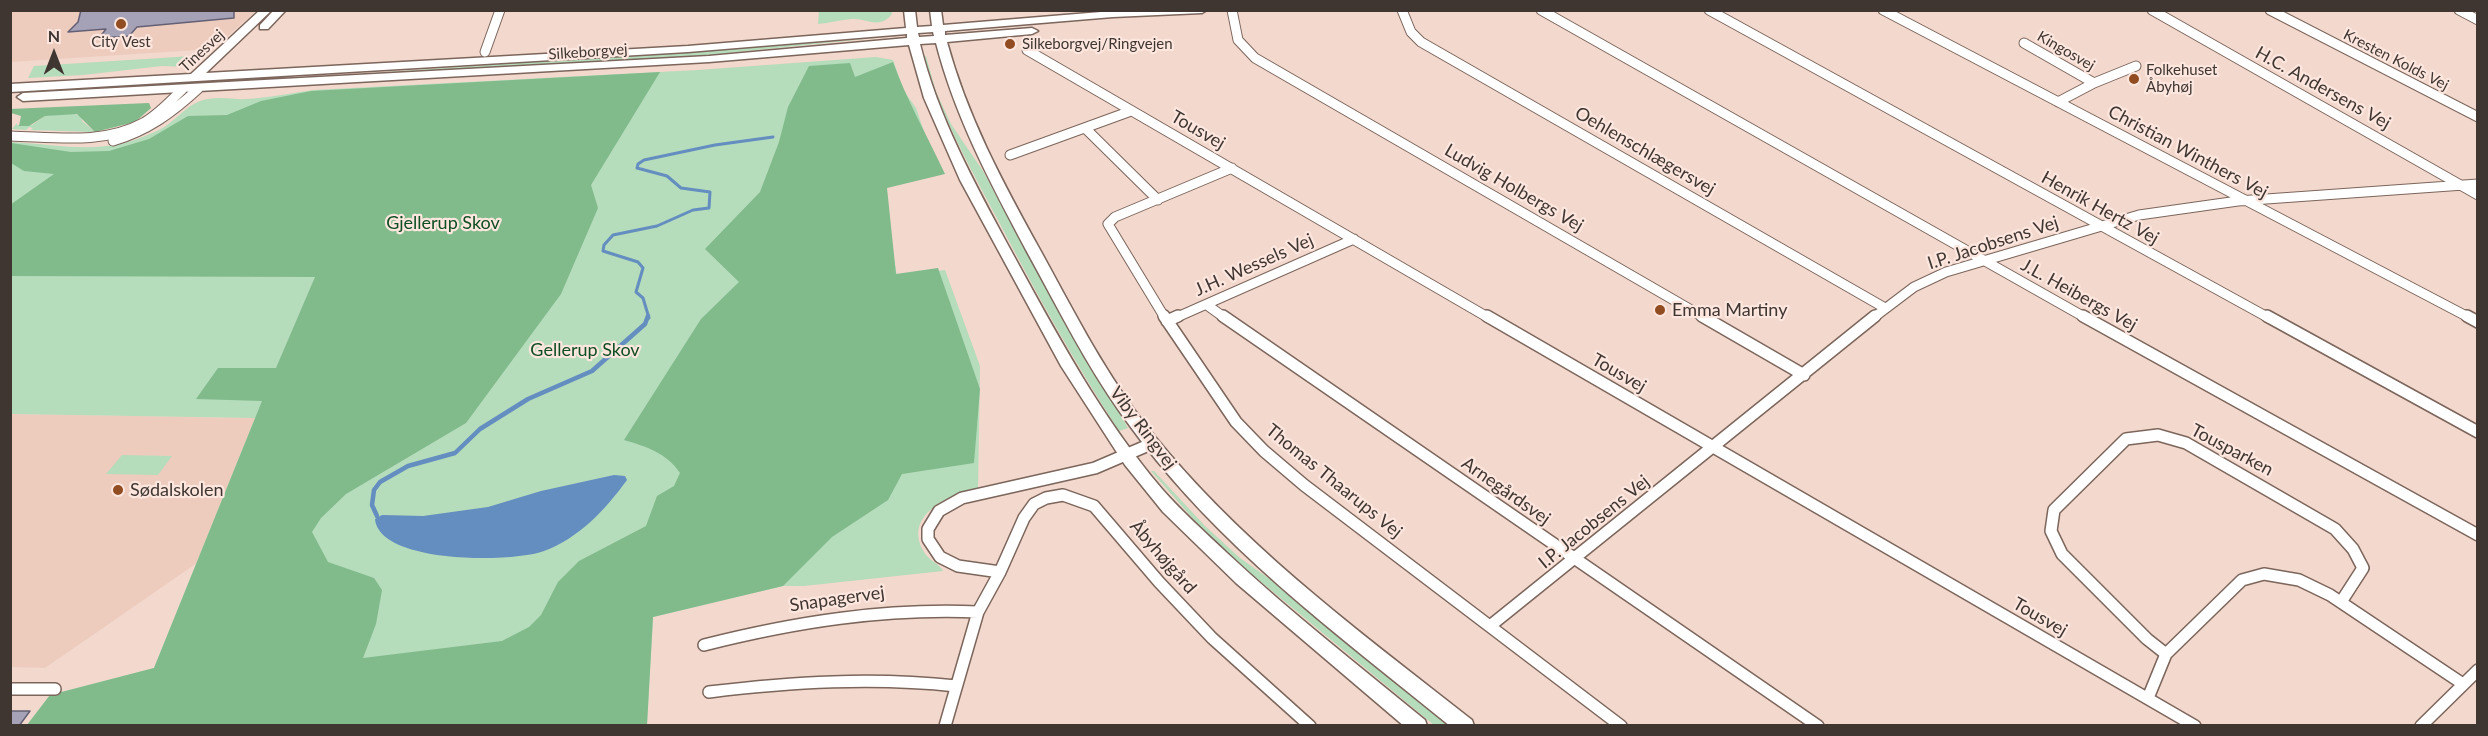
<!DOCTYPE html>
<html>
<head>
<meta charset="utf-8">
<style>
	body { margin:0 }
	#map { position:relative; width:2488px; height:736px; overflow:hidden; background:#f2d8cd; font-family:Lato,sans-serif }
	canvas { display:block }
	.frame { position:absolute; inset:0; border:12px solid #3f3531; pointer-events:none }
	.north { position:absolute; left:24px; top:24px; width:60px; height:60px; -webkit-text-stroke:4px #fce6de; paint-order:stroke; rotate:0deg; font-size:16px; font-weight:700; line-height:24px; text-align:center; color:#3f3531 }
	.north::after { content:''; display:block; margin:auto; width:21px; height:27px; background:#3f3531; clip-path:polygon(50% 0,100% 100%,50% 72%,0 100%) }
</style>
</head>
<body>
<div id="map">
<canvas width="2488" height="736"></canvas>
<div class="frame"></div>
<div class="north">N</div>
</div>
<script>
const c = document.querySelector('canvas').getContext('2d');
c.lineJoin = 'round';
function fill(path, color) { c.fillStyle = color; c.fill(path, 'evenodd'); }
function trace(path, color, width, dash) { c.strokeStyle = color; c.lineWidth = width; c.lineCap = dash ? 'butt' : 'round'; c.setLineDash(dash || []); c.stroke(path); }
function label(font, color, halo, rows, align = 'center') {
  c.font = font + ' Lato,sans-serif'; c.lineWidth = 4.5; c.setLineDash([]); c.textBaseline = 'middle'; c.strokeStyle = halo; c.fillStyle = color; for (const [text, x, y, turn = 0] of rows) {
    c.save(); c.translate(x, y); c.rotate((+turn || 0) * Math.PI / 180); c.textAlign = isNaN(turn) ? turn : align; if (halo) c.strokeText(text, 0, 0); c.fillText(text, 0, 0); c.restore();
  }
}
const built = new Path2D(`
	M 11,11 L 256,11 L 213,49 L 11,62 Z
	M 11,414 L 255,418 L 197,563 L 45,668 L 11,667 Z`);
const green = new Path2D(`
	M 819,11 L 891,10 L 892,14 C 879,30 867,18 852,19 C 840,20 829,23 818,24 Z
	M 885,37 L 688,57 L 319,77 C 507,62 697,53 885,37 Z
	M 208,55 L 190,67 L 162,66 L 83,75 L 28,78 L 34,66 Z
	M 926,56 L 936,92 L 951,124 L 983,171 L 1064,321 L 1128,428 L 1119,431 C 1075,363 1036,293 999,222 C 970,167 941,116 923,57 Z
	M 876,57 L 893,60 L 904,91 L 916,108 L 938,172 L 882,183 L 897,277 L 945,270 L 980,366 L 978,488 C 950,494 902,515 924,552 C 928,560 940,564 943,571 L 804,586 L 783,586 L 653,617 L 647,725 L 27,725 L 50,695 L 154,668 L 255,418 L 11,414 L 11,142 C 68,145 103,157 159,130 C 174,123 184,107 200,101 C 216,95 234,100 246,99 C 268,98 291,93 314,90 L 698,70 Z
	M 72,113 L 81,116 L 82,121 L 95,132 L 31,130 L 33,128 L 29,127 L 26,130 L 12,129 L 17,123 L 17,125 L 32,125 L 45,116 Z
	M 122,455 L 172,456 L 158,475 L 106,474 Z
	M 1151,471 L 1154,471 L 1205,526 L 1240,558 L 1281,587 L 1450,725 L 1434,725 L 1237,562 L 1202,529 Z`);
const forest = new Path2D(`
	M 893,62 C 907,101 928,137 945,174 L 887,188 L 896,274 L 938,268 L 980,389 L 974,463 L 902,474 L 888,500 L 832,537 L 783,586 L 653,617 L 647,725 L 27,725 L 50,695 L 154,668 L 262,401 L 196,399 L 218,368 L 276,368 L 315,277 L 11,276 L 10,205 L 54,174 L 24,171 L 11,163 L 11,143 L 71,152 L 109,151 L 149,139 L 188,116 L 227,115 L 261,101 L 311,91 L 660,72 L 591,185 L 598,208 L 561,294 L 466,423 L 346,494 L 321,518 L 312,532 L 328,562 L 374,578 L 382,590 L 376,624 L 363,658 L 502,641 L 529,627 L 541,615 L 558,582 L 579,561 L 646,526 L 657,496 L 674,486 L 680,473 C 667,453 645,446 624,440 L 701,319 L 739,282 L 705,249 L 760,192 L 779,142 L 788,107 L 809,66 L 850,63 L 855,77 Z
	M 149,103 L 151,108 L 135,122 L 95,132 L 77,114 L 45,116 L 29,126 L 19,126 L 21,116 L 11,113 L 10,109 Z`);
const water = new Path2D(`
	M 614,475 L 625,476 L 627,480 C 605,510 579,538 544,551 C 512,563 379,564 375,519 L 382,515 L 423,516 L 488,507 L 541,491 Z`);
const streamFar1 = new Path2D(`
	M 649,318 L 643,298 L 636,292 L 643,268 L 638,262 L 603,251 L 604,245 L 613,235 L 657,226 L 693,210 L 709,208 L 710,192 L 681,188 L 667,176 L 637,168 L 638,164 L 644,160 L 715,145 L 773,137`);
const stream = new Path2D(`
	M 377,516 L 372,505 L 374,490 L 380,482 L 408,466 L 455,453 L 480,429 L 528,399 L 592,371 L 645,324 L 648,316`);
const building = new Path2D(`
	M 81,10 L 234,10 L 234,18 L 137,27 L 129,36 L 99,38 L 106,29 L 68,32 L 78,22 Z
	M 10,711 L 30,711 L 19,726 L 10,726 Z`);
const streetFar1 = new Path2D(`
	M 1232,10 L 1238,40 L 1255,58 L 1705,318
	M 1402,10 L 1411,32 L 1421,42 L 1885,308
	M 1541,10 L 2086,318
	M 1709,10 L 2269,318
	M 1883,10 L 2470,318
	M 2152,10 L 2478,195
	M 2270,10 L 2478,117
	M 2459,10 L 2478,20
	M 2024,43 L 2094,83
	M 1027,50 L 1489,318
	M 485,52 L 500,10
	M 2058,102 L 2094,83 L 2136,66
	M 1085,128 L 1158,200
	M 10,136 C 54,137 103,145 143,123 C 158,115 170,101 182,90
	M 113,141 C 147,131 172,113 198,89
	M 1010,155 L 1131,111
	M 1207,305 L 1225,318
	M 1165,318 L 1108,224 L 1115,217 L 1232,168
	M 1175,318 L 1354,239
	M 1873,318 L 1914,287 L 1946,272 L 2139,215 L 2238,201 L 2478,184`);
const street = new Path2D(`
	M 1164,316 L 1236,422 L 1264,451 L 1304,485 L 1621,726
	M 1223,316 L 1818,726
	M 1487,316 L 2195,726
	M 1702,316 L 1804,375
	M 2083,316 L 2478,535
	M 2267,316 L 2478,432
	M 2467,316 L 2478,322
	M 1167,321 L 1178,316
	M 1000,572 L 958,566 L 940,557 L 928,539 L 928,529 L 939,511 L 962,498 L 1095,468 L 1151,444
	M 1490,626 L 1875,316
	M 704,645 C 795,622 884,608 978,612
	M 2166,654 L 2147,639 L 2062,554 L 2051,531 L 2054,510 L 2126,439 L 2158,435 L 2186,443 L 2335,529 L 2353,549 L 2363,568 L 2341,602
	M 10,689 L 55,689
	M 709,692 C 792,682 873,677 956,686
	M 2148,698 L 2166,654 L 2242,580 L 2264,574 L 2299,580 L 2330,595 L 2463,684
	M 945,726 L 978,612 L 1000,572 L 1024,518 L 1034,504 L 1046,498 L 1063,495 L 1094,506 L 1159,582 L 1212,638 L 1310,726
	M 2421,726 L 2478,670`);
const secondary = new Path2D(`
	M 260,10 L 272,10 L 206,73 L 688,46 L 906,28 L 904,10 L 915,10 L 917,27 L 932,26 L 930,10 L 941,10 L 943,25 L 1113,11 L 1207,10 L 1202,13 L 1113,17 L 945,31 L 945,35 L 1032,28 L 1038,31 L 1032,34 L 947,42 C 967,116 1002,181 1039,248 C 1071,306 1101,366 1141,419 C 1232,538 1355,628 1472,720 L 1474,726 L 1450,726 C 1337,634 1216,545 1130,426 C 1089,371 1059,310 1026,250 C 990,182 955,117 936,43 L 920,44 C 938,117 974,182 1009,247 C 1055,331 1100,416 1162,489 C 1182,512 1205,532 1227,553 C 1290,612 1358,665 1425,720 L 1427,726 L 1404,726 L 1236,583 L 1163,512 L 1125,465 L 1061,366 L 960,180 L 924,98 L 909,45 L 709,62 L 23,101 L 17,97 L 23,93 L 709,56 L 907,38 L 907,34 L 688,52 L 10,92 L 10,84 L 191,74 ZM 933,32 L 934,36 L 919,37 L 918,33 Z
	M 274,10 L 286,10 L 268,29 L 260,29 L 260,25 Z`);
const markers = [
	[121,24,6,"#914c21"],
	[1010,44,6,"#914c21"],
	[2134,79,6,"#914c21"],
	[1660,310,6,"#914c21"],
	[118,490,6,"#914c21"]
];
const farPoinames = [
	["City Vest",121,42,"center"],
	["Silkeborgvej/Ringvejen",1022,44],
	["Folkehuset",2146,70],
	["Åbyhøj",2146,87]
];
const farStreetnames = [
	["Tinesvej",202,51,-43],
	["Kingosvej",2066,51,30],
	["Silkeborgvej",588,52,-4],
	["Kresten Kolds Vej",2396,60,27]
];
const streetNames = [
	["H.C. Andersens Vej",2323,88,29],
	["Tousvej",1198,130,30],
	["Oehlenschlægersvej",1645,151,30],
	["Christian Winthers Vej",2188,152,28],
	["Ludvig Holbergs Vej",1514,188,30],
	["Henrik Hertz Vej",2100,208,29],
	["I.P. Jacobsens Vej",1993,243,-18],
	["J.H. Wessels Vej",1254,265,-24],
	["J.L. Heibergs Vej",2079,295,29],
	["Tousvej",1619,373,30],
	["Viby Ringvej",1143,428,53],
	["Tousparken",2232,450,28],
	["Thomas Thaarups Vej",1334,481,39],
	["Arnegårdsvej",1506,491,35],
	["I.P. Jacobsens Vej",1594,522,-39],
	["Åbyhøjgård",1163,557,49],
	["Snapagervej",837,599,-8],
	["Tousvej",2040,617,30]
];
const parkNames = [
	["Gjellerup Skov",443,223],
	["Gellerup Skov",585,350]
];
const poiNames = [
	["Emma Martiny",1672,310],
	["Sødalskolen",130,490]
];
fill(built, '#edccbe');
fill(green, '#b5dcbb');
fill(forest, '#81ba8b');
fill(water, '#648dc0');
trace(streamFar1, '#648dc0', 3);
trace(stream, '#648dc0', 4.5);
fill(building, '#a5a1b7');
trace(building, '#646074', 1.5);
trace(streetFar1, '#7c655b', 11);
trace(street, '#7c655b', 14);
trace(secondary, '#7c655b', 3);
trace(streetFar1, '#fff', 9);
trace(street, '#fff', 11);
fill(secondary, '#fff');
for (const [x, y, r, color] of markers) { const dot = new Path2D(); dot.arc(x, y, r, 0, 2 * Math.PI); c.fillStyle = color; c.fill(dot); trace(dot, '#fce6de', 2); }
label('15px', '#3f3531', '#fce6de', farPoinames, 'left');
label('15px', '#3f3531', '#fce6de', farStreetnames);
label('18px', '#3f3531', '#fce6de', streetNames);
label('18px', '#0e4e22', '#fce6de', parkNames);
label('18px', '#3f3531', '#fce6de', poiNames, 'left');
</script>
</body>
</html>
